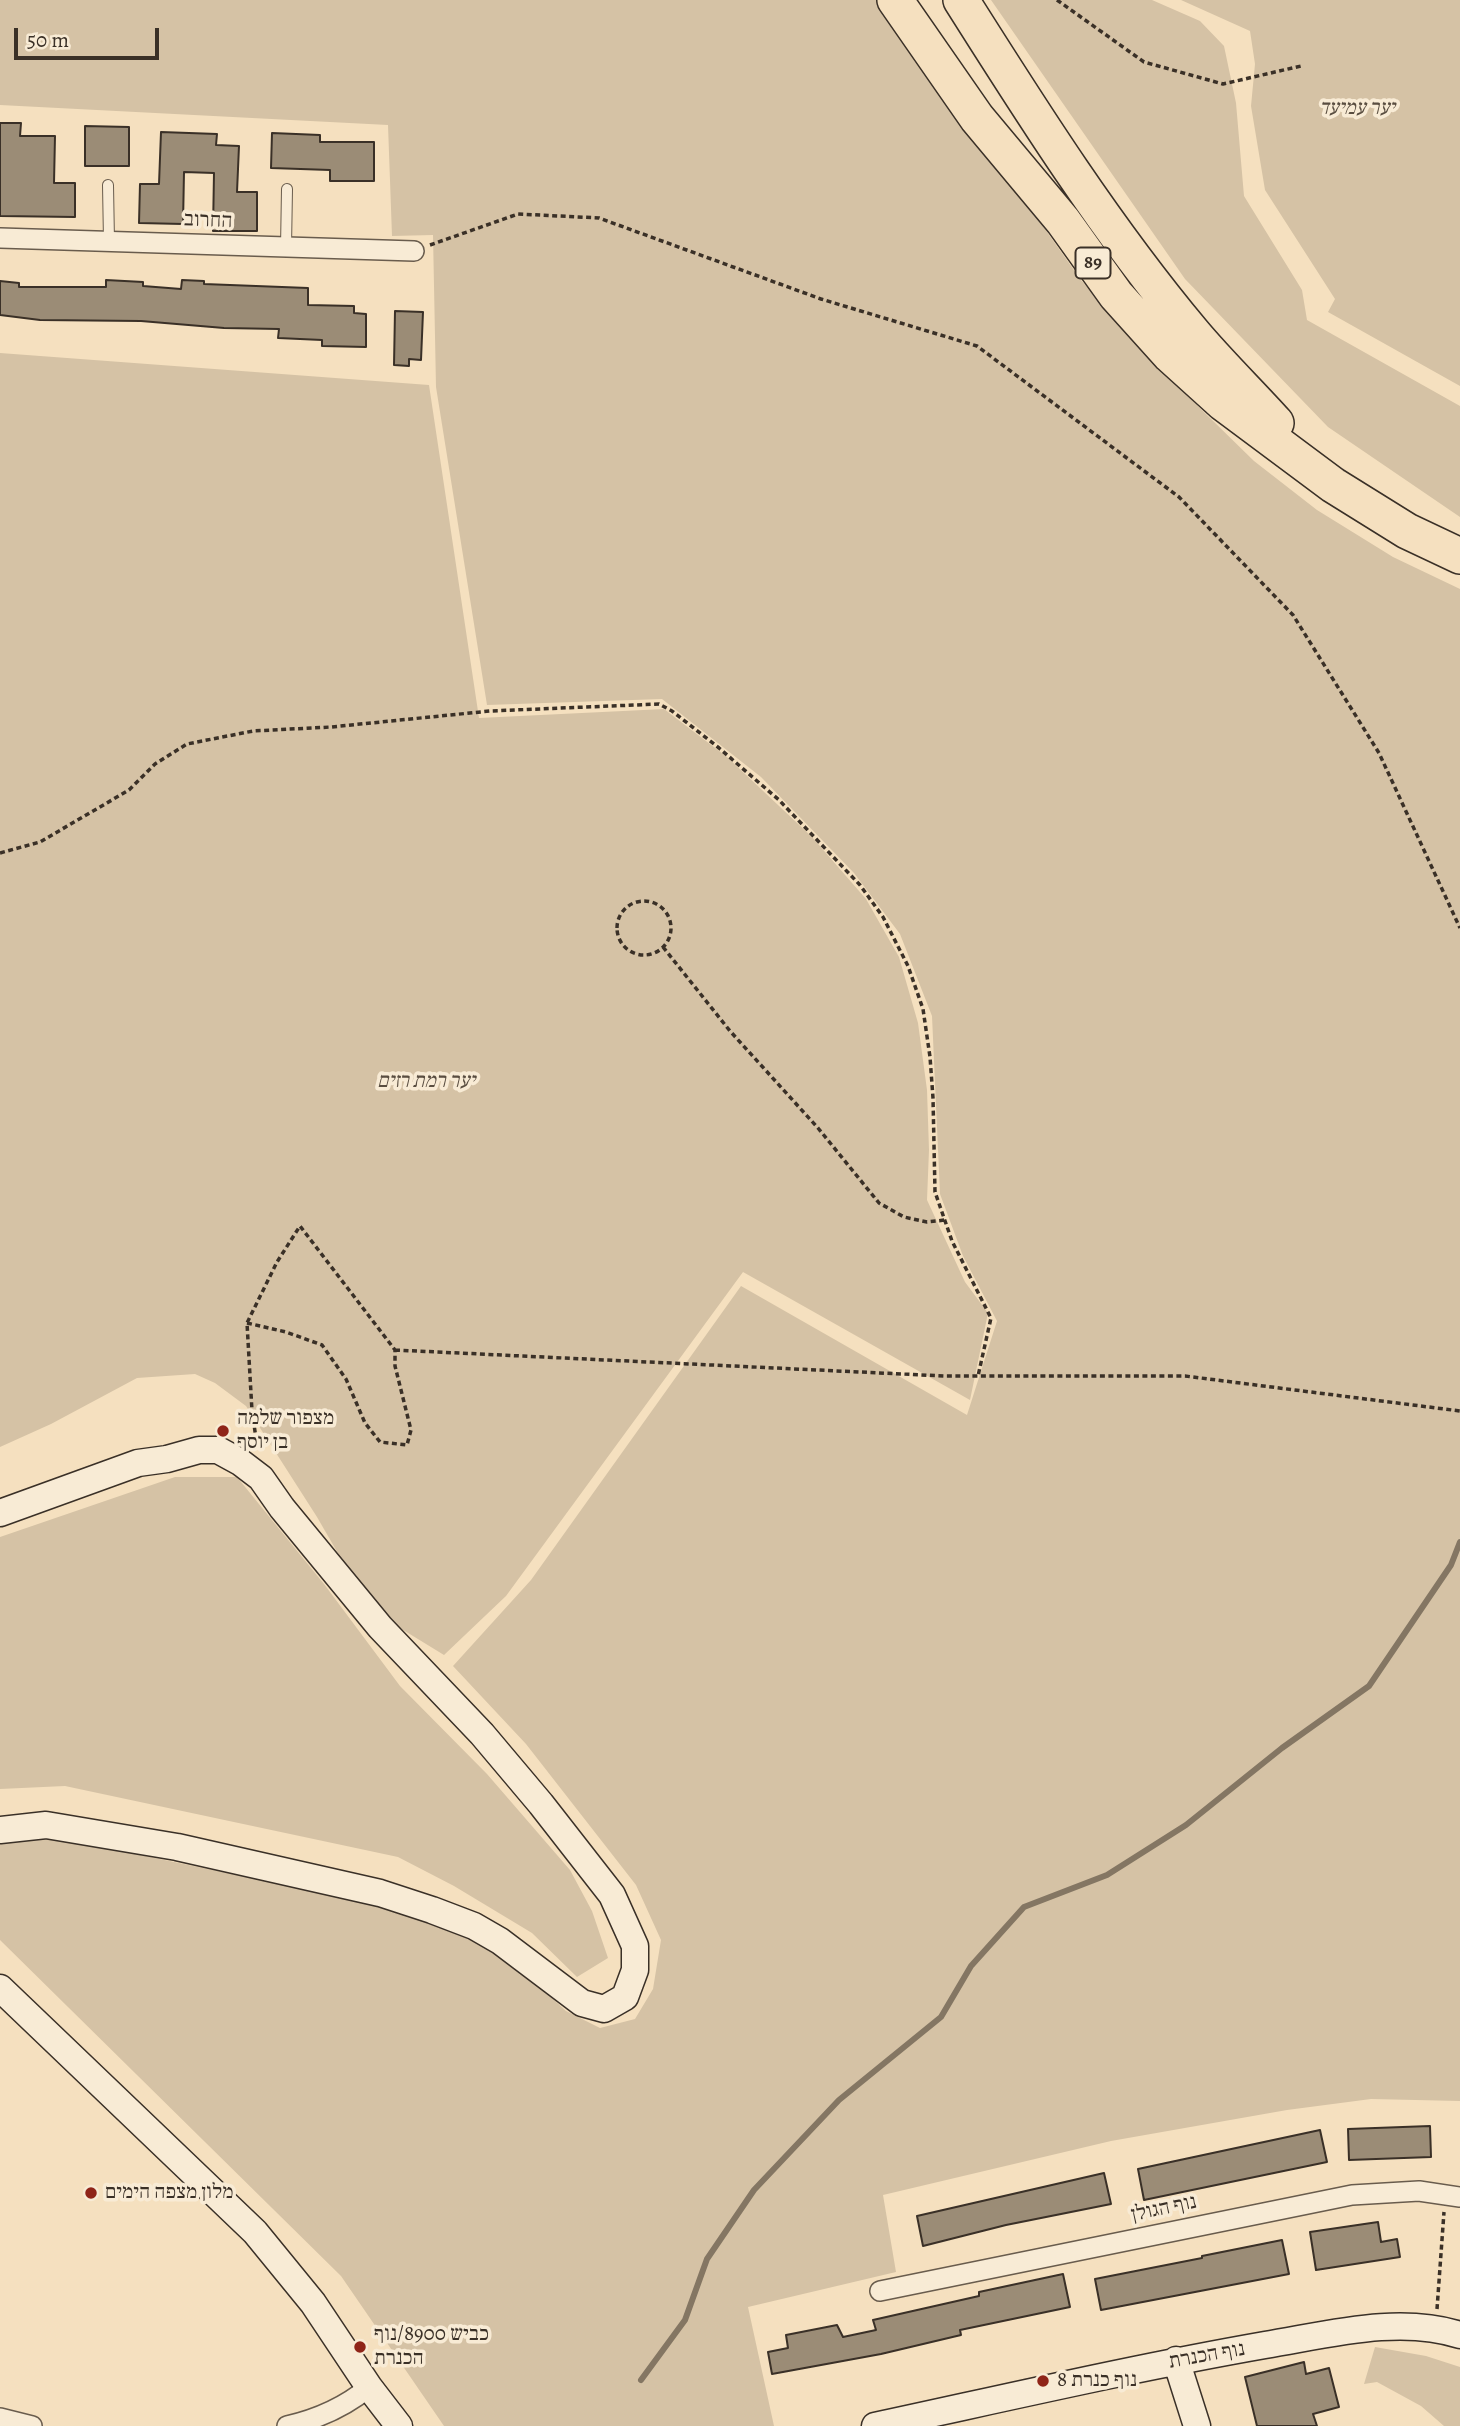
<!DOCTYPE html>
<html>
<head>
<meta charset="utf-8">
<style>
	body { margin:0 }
	#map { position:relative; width:1460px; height:2426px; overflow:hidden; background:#f5e0bf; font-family:Alegreya,serif }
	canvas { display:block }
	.scale { position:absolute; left:14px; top:28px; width:145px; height:32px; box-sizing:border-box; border:4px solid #3a3027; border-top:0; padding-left:9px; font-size:21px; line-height:24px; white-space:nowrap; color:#3a3027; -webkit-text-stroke:5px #f8ebd5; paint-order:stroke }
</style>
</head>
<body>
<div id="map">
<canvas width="1460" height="2426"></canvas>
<div class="scale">50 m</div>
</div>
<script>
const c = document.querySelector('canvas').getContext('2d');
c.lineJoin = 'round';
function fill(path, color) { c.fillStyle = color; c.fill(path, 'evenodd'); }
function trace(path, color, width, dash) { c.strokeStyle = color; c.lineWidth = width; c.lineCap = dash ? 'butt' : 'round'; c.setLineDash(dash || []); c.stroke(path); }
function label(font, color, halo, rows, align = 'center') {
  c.font = font + ' Alegreya,"Frank Ruhl Libre",serif'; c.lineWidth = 7; c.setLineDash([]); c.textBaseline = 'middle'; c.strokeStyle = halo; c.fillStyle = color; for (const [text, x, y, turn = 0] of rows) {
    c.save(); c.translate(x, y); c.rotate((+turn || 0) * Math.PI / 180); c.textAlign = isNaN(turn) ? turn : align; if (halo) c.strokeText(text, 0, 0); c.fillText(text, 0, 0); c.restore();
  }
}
const green = new Path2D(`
	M 0,0 L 883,0 L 1081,280 L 1162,371 L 1254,461 L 1317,510 L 1393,557 L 1460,589 L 1460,2101 L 1371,2099 L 1287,2110 L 1111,2141 L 883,2195 L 896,2272 L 748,2307 L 774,2426 L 444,2426 L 341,2276 L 0,1940 L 0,1839 L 53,1837 L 411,1911 L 467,1935 L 526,1974 L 566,2011 L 600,2028 L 635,2019 L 653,1989 L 661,1940 L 636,1885 L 526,1744 L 453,1666 L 531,1580 L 741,1286 L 967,1415 L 997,1321 L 963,1256 L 940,1194 L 932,1016 L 900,934 L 854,873 L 761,777 L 662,699 L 487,705 L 436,387 L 433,235 L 392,236 L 388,125 L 0,105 Z
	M 991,0 L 1152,0 L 1200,21 L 1224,46 L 1236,103 L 1244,196 L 1302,290 L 1307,320 L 1460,406 L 1460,517 L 1328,427 L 1185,279 Z
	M 1181,0 L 1460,0 L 1460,386 L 1328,312 L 1335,299 L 1265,190 L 1251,106 L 1255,64 L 1250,31 Z
	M 0,353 L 429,385 L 479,718 L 664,709 L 727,757 L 812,837 L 866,899 L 899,957 L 918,1023 L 927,1090 L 929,1150 L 927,1200 L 965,1282 L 988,1313 L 970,1400 L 743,1272 L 506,1596 L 444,1655 L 382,1617 L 354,1581 L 317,1517 L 246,1406 L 215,1383 L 195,1374 L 137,1378 L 51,1424 L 0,1447 Z
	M 175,1477 L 237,1477 L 324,1584 L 400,1686 L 487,1774 L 570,1870 L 592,1911 L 608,1958 L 577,1977 L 532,1933 L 454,1886 L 398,1857 L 65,1786 L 0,1789 L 0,1537 Z
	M 1375,2347 L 1426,2356 L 1460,2367 L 1460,2426 L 1444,2426 L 1421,2406 L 1377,2382 L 1364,2384 Z`);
const stream = new Path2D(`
	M 641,2380 L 685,2320 L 707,2259 L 754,2190 L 839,2100 L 941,2017 L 971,1966 L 1024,1907 L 1107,1875 L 1186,1825 L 1282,1748 L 1369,1686 L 1451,1565 L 1460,1542`);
const building = new Path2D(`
	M 0,123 L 21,123 L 20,136 L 55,136 L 54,183 L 75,183 L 75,217 L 0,216 Z
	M 85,126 L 129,127 L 129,166 L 85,166 Z
	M 161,132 L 217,134 L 216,145 L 239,146 L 237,192 L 257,192 L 257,231 L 213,231 L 214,173 L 184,172 L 183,224 L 139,223 L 140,184 L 159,184 Z
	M 272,133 L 320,135 L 320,142 L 374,142 L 374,181 L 330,181 L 330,170 L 271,168 Z
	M 106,280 L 143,282 L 143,286 L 181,289 L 182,280 L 204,281 L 204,284 L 308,288 L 308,305 L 354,306 L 354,313 L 366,314 L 366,347 L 322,346 L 322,340 L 278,338 L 279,329 L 224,328 L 141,321 L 40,320 L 0,315 L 0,281 L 19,283 L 19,287 L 106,287 Z
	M 395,311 L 423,312 L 421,360 L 409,359 L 409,366 L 394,365 Z
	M 1430,2126 L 1431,2157 L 1349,2160 L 1348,2129 Z
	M 1320,2130 L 1327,2162 L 1144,2200 L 1138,2169 Z
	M 1104,2173 L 1111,2204 L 1006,2225 L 923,2246 L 917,2216 Z
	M 1378,2222 L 1381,2242 L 1397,2239 L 1400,2257 L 1316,2270 L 1310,2232 Z
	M 1282,2240 L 1289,2274 L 1101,2310 L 1095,2279 L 1202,2258 L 1202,2256 Z
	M 1063,2274 L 1070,2307 L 960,2330 L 961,2335 L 881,2354 L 772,2374 L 768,2352 L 788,2348 L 786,2335 L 837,2325 L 843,2337 L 876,2330 L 873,2320 L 979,2296 L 979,2292 Z
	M 1304,2362 L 1306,2374 L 1329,2368 L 1339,2407 L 1313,2414 L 1317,2426 L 1257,2426 L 1245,2377 Z`);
const path = new Path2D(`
	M 1057,0 L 1144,62 L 1223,84 L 1301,66
	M 430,245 L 518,214 L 599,218 L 821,299 L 977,346 L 1179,497 L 1293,615 L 1379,753 L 1460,928
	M 0,853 L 40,842 L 129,790 L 155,764 L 187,744 L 253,731 L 331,727 L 490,711 L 659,704 L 672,711 L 719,748 L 779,800 L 860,885 L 883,917 L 908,966 L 923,1009 L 930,1057 L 933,1098 L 935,1192 L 952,1241 L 991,1318 L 978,1376
	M617 928a27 27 0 1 1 54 0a27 27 0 1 1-54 0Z
	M 663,947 L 730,1031 L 818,1128 L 879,1203 L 904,1217 L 927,1222 L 945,1220
	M 247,1323 L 286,1332 L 322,1345 L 346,1379 L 365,1423 L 380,1442 L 407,1445 L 411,1430 L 395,1366 L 395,1350 L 300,1226 L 277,1262 L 247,1323 L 252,1411 L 257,1445
	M 395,1350 L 944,1376 L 1185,1376 L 1460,1411
	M 1437,2309 L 1444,2212`);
const lane = new Path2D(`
	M 108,185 L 109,241
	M 286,247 L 287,189`);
const street = new Path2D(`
	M 0,238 L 414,251
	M 880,2291 L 1352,2195 L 1419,2191 L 1460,2197
	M 0,2418 L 32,2426
	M 287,2426 C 318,2419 345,2407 369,2387`);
const secondary = new Path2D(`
	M 0,1513 L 138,1463 L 167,1459 L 199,1450 L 218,1450 L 240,1462 L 261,1478 L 282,1508 L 380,1627 L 482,1734 L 541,1804 L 612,1895 L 635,1946 L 635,1970 L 625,1997 L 604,2009 L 582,2003 L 500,1941 L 474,1926 L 432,1910 L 380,1893 L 177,1847 L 46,1825 L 0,1830
	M 0,1988 L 255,2232 L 313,2303 L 369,2387 L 399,2426
	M 1176,2360 L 1197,2426
	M 875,2426 C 1005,2398 1134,2368 1265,2345 C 1327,2335 1399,2315 1460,2335`);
const highway = new Path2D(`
	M 895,0 L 977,118 L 1063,221 L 1116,295 L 1170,355 L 1223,403 L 1333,485 L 1407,531 L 1460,556
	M 961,0 C 1033,114 1106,229 1193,333 C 1219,364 1249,393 1276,423`);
const markers = [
	[223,1431,7,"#8f2418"],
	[91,2193,7,"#8f2418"],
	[360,2347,7,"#8f2418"],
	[1043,2381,7,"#8f2418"]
];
const shields = [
	[1093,263,35]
];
const shieldNames = [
	["89",1093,263]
];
const parkNames = [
	["יער עמיעד",1357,109],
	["יער רמת רזים",426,1082]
];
const streetNames = [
	["החרוב",208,221,2],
	["נוף הגולן",1164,2209,-12],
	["נוף הכנרת",1207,2356,-10]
];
const poiNames = [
	["מצפור שלמה",237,1419],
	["בן יוסף",237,1443],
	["מלון מצפה הימים",105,2193],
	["כביש 8900/נוף",374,2335],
	["הכנרת",374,2359],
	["נוף כנרת 8",1057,2381]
];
fill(green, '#d5c2a5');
trace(stream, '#847663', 6);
fill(building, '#9b8c76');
trace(building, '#3a3027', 2);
trace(lane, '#695c4d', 12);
trace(street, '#695c4d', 22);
trace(secondary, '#3a3027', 29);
trace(highway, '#3a3027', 38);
trace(path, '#3a3027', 3.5, [5, 3.5]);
trace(lane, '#f8ebd5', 10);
trace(street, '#f8ebd5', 19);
trace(secondary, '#f8ebd5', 26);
trace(highway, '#f5e0bf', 35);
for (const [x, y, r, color] of markers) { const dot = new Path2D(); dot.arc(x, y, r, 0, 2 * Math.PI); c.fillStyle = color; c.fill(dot); trace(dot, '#f8ebd5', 2.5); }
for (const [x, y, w] of shields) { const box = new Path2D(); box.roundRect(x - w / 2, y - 15.5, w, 31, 5); c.fillStyle = '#f8ebd5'; c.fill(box); trace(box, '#3a3027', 2); }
label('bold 19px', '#3a3027', null, shieldNames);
label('italic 21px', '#594d40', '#f8ebd5', parkNames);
label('21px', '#3a3027', '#f8ebd5', streetNames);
label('21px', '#3a3027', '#f8ebd5', poiNames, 'left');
</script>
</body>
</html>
